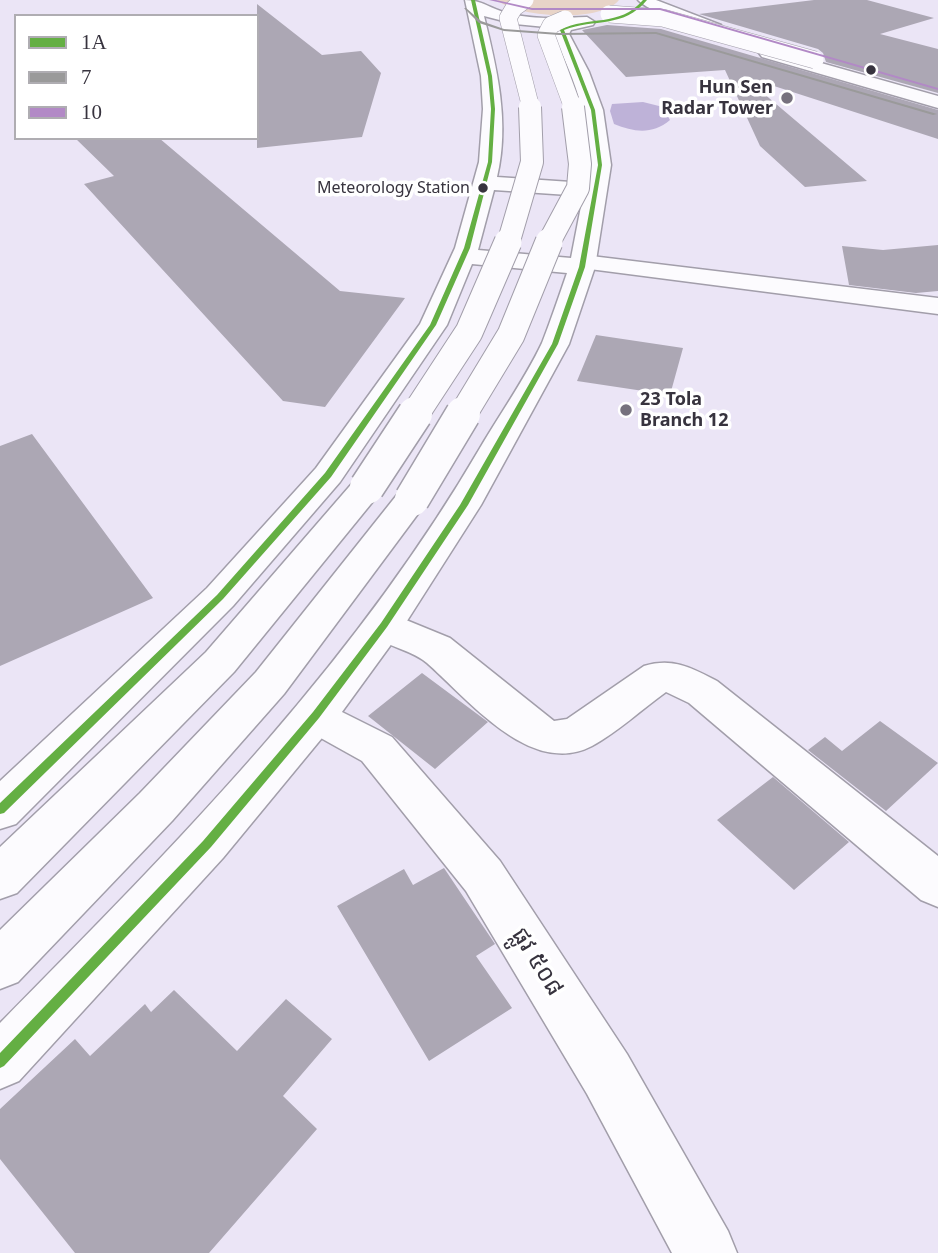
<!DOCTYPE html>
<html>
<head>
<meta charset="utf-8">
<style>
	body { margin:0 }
	#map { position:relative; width:938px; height:1253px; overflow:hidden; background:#ebe5f6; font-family:Georgia,serif }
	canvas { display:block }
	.legend { position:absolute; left:14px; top:14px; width:245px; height:126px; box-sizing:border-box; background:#fff; border:2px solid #afadb2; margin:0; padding:9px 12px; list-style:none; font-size:21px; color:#37333e }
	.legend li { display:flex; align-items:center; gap:14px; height:35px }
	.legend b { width:35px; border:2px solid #afadb2 }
</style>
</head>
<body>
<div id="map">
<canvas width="938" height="1253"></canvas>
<ul class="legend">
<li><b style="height:9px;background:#64af43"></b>1A</li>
<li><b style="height:9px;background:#9a9a9a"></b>7</li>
<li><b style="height:9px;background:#b289c6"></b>10</li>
</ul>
</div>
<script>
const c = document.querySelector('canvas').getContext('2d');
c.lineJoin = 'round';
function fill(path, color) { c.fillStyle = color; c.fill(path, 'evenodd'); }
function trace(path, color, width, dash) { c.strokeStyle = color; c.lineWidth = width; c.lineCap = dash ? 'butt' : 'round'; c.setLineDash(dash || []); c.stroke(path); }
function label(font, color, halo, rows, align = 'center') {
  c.font = font + ' Georgia,"Noto Sans Khmer",serif'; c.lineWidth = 7; c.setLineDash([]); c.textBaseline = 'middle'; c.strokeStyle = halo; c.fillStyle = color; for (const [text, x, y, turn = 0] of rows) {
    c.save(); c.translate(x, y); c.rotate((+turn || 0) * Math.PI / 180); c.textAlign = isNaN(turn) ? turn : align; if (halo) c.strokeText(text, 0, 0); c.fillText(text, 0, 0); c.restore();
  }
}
const green = new Path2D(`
	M 497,0 L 619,0 C 601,23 518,18 497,0 Z`);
const water = new Path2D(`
	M 643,102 L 663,107 L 670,120 C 652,135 634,132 614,124 L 610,111 L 612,104 Z`);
const building = new Path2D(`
	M 814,0 L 867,0 L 934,18 L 880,34 L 938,49 L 938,93 L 826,62 L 823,53 L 818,49 L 699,14 Z
	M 257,4 L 322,55 L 361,51 L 381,73 L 362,137 L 257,148 Z
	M 607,25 L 661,29 L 938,110 L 938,139 L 743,76 L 867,181 L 805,187 L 760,146 L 725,70 L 626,77 L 582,30 Z
	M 75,138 L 159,138 L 340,291 L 405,298 L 325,407 L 283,401 L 84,184 L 114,176 Z
	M 938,245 L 938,291 L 916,293 L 849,285 L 842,246 L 883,250 Z
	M 596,335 L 683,348 L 670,395 L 577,381 Z
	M 32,434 L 153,598 L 0,666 L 0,446 Z
	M 422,673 L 488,722 L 435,769 L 368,716 Z
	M 880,721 L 938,763 L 886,811 L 808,750 L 825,737 L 842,751 Z
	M 773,777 L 849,842 L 794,890 L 717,820 Z
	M 444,868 L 495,944 L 476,956 L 512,1008 L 429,1061 L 337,906 L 404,869 L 413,885 Z
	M 174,990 L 237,1051 L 286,999 L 332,1039 L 283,1096 L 317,1129 L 209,1253 L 75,1253 L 0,1159 L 0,1109 L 75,1039 L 90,1056 L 145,1004 L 151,1012 Z`);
const minor = new Path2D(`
	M 583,255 L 938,298 L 938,314 L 574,267 L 571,262 L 574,257 Z
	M 384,611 L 450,638 L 554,721 L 567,719 L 644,666 C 673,657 692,668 717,681 L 938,856 L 938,907 L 921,900 L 689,703 L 666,692 C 642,709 618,732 592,746 C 531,778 469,700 427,663 C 409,647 377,647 365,625 L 370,615 Z
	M 316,699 L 392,737 L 500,861 L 627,1054 L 728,1231 L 737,1253 L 672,1253 L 587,1094 L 466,891 L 362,761 L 301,727 L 295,715 L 301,703 Z`);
const highway = new Path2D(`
	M 465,0 C 482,0 491,9 507,13 C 533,20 561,18 587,17 L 595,22 L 593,25 L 571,30 L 569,34 L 589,72 L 603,110 L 611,165 L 595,267 L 569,344 L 481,505 L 398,635 L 331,727 L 223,858 L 19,1081 L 0,1089 L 0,1023 C 178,842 351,669 480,448 C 500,414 525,379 542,343 C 551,320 559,296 567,273 L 472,264 L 447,325 L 340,482 L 233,606 L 16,824 L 0,829 L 0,781 L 207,588 L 316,468 L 420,324 L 455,248 L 479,162 L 483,109 L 481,76 ZM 484,16 L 515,24 L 556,28 L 553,34 C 575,80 596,131 586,183 L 497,177 C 510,123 497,69 484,16 ZM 494,190 L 583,196 L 571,258 L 478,250 Z
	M 638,0 L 656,0 L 721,25 L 719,28 C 703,32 649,12 638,0 Z
	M 768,48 L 938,96 L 938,108 L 762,57 L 759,53 Z
	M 367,477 L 379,480 L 384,487 L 379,494 L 234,672 L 17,893 L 0,899 L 0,847 L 206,652 L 355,480 Z
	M 412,488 L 424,491 L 429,499 L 284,694 L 172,821 L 18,982 L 0,989 L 0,930 L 140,793 L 256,672 L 400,491 Z`);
const highwayBridgeFar3 = new Path2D(`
	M 525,0 L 514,8 L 508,18 L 531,108
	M 609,14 L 663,18 L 815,60
	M 565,19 L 551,25 L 546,35 L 573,108`);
const highwayBridgeFar2 = new Path2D(`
	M 508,244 L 532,162 L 530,107
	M 548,244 L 578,188 L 580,164 L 573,107`);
const highwayBridgeFar1 = new Path2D(`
	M 414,416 L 469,332 L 508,242
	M 462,416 L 511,335 L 549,242`);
const highwayBridge = new Path2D(`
	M 367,487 L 415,414
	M 412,499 L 463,414`);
const bus1 = new Path2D(`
	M 471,0 L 475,0 L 492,76 L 495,109 L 492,162 L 470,248 L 436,325 L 331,477 L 223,599 L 4,813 L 0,814 L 0,803 L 217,595 L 325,473 L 430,325 L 464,248 L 488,162 L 491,109 L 488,76 Z
	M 643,0 L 647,0 C 623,29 595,18 564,30 L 595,110 L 602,165 L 585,267 L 558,344 L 468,505 L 387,627 L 319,718 L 211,847 L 4,1066 L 0,1068 L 0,1053 L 203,841 L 313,712 L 381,623 L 460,505 L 552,344 L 579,267 L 598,165 L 591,110 L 560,30 C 589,15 619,28 643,0 Z`);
const bus2 = new Path2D(`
	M 464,8 L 466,8 L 481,21 L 504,29 L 559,33 L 656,32 L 937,114 L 933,115 L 656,34 L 559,35 L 504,31 L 479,23 Z`);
const bus3 = new Path2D(`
	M 489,0 L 496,0 L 532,8 L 660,8 L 938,88 L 938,90 L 660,10 L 532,10 Z`);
const markers = [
	[871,70,6,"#37333e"],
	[787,98,7,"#76717e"],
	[483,188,6,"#37333e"],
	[626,410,7,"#76717e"]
];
const farBusnames = [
	["Meteorology Station",470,188]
];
const farPoinames = [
	["Hun Sen",773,88],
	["Radar Tower",773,109],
	["23 Tola",640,400,"left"],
	["Branch 12",640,421,"left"]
];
const nearStreetnames = [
	["ផ្លូវ ៥០៨",537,962,58]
];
fill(green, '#e8d4c8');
fill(water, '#beb2d8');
fill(building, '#aca7b4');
trace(minor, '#a29eaa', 3);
trace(highway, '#a29eaa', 3);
fill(minor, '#fcfbfe');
fill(highway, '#fcfbfe');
trace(highwayBridgeFar3, '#a29eaa', 18, []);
trace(highwayBridgeFar2, '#a29eaa', 24, []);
trace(highwayBridgeFar1, '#a29eaa', 29, []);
trace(highwayBridge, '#a29eaa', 37, []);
trace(highwayBridgeFar3, '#fcfbfe', 17);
trace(highwayBridgeFar2, '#fcfbfe', 22);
trace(highwayBridgeFar1, '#fcfbfe', 27);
trace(highwayBridge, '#fcfbfe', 34);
fill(bus1, '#64af43');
fill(bus2, '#9a9a9a');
fill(bus3, '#b289c6');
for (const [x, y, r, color] of markers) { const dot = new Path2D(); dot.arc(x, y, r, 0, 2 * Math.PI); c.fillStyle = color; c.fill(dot); trace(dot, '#fff', 2.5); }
label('16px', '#37333e', '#fff', farBusnames, 'right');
label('bold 18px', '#37333e', '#fff', farPoinames, 'right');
label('24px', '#37333e', '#fff', nearStreetnames);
</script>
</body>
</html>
